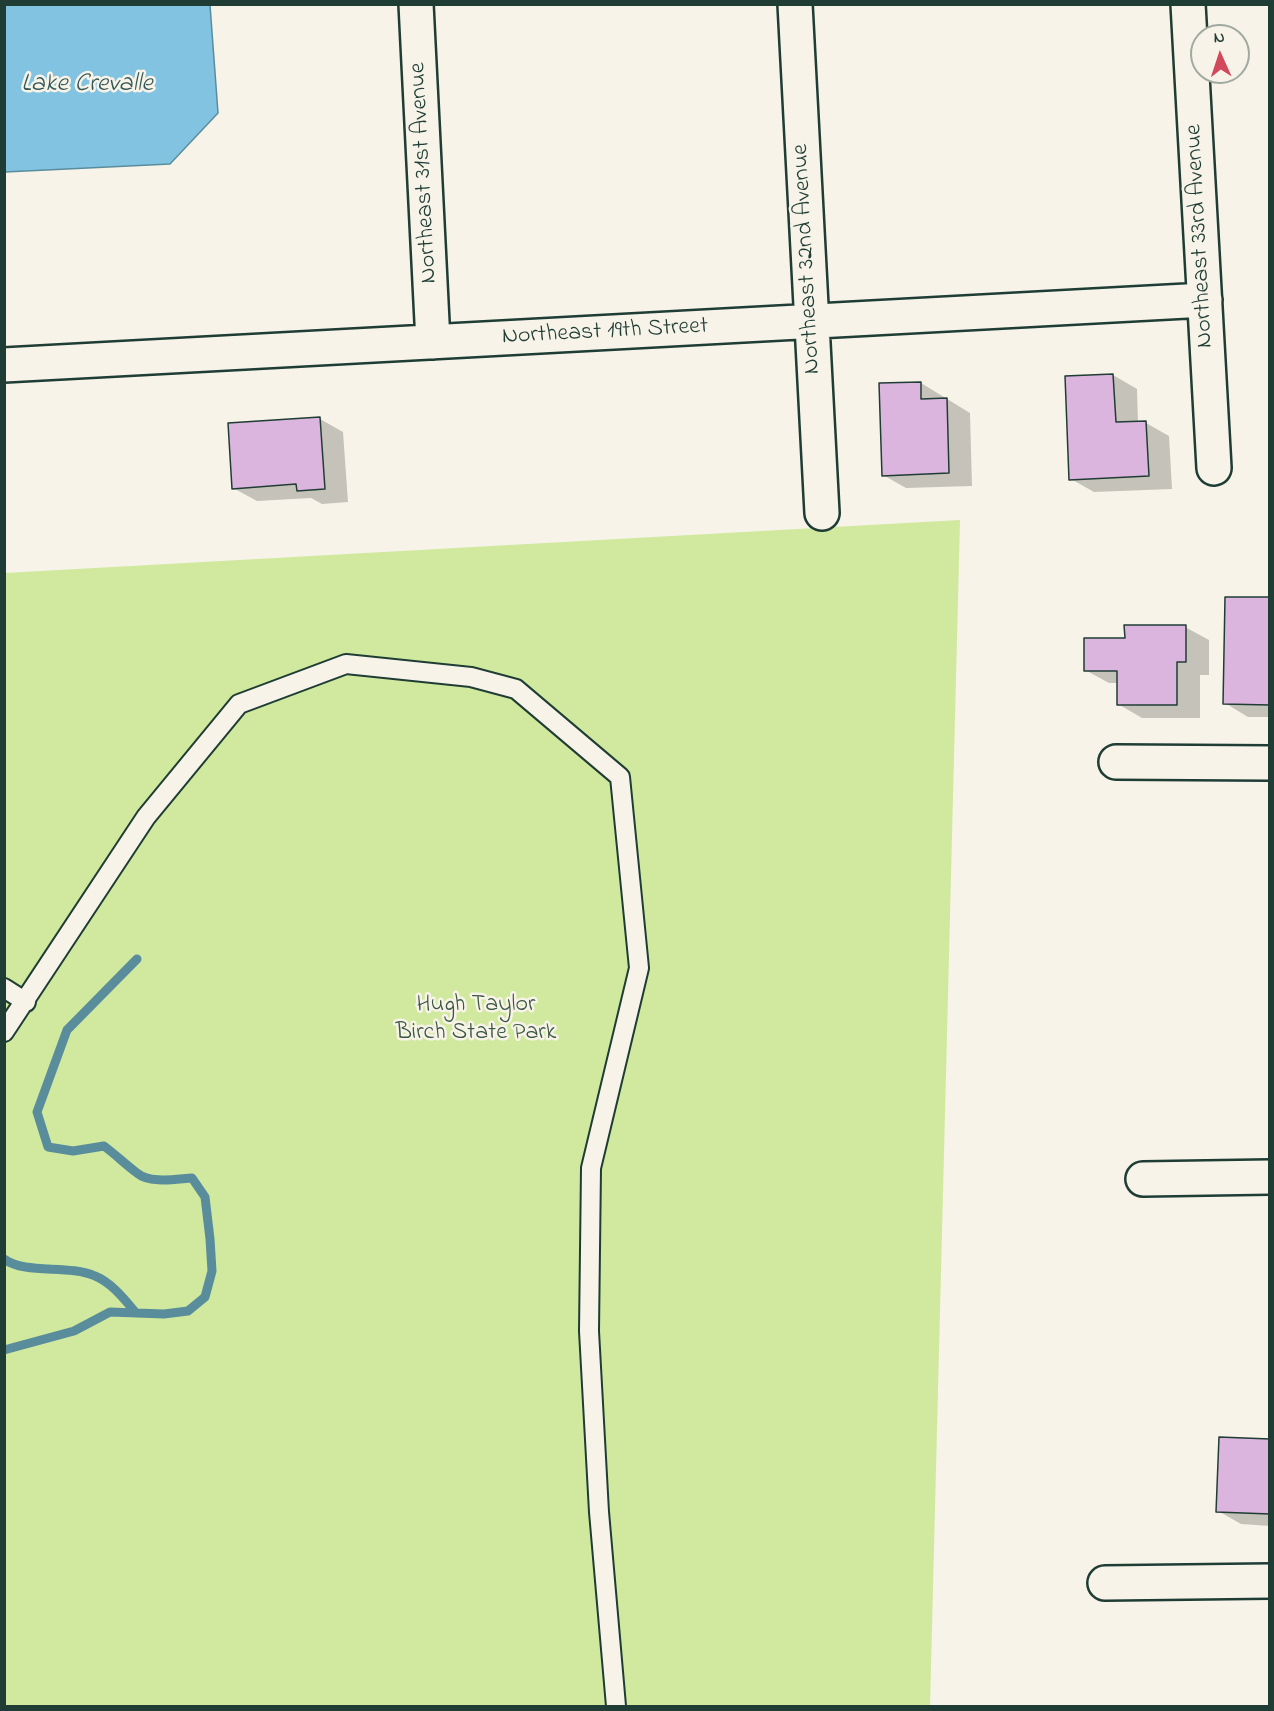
<!DOCTYPE html>
<html>
<head>
<meta charset="utf-8">
<style>
	body { margin:0 }
	#map { position:relative; width:1274px; height:1711px; overflow:hidden; background:#f7f3e8; font-family:"Indie Flower",sans-serif }
	canvas { display:block }
	.frame { position:absolute; inset:0; border:6px solid #1f3d34; pointer-events:none }
	.north { position:absolute; left:1190px; top:24px; width:60px; height:60px; box-sizing:border-box; background:#f7f3e8; border:2px solid #a1aaa0; border-radius:50%; rotate:357deg; font-size:16px; font-weight:700; line-height:24px; text-align:center; color:#1f3d34 }
	.north::after { content:''; display:block; margin:auto; width:21px; height:27px; background:#d1495b; clip-path:polygon(50% 0,100% 100%,50% 72%,0 100%) }
</style>
</head>
<body>
<div id="map">
<canvas width="1274" height="1711"></canvas>
<div class="frame"></div>
<div class="north">N</div>
</div>
<script>
const c = document.querySelector('canvas').getContext('2d');
c.lineJoin = 'round';
function fill(path, color) { c.fillStyle = color; c.fill(path, 'evenodd'); }
function trace(path, color, width, dash) { c.strokeStyle = color; c.lineWidth = width; c.lineCap = dash ? 'butt' : 'round'; c.setLineDash(dash || []); c.stroke(path); }
function label(font, color, halo, rows, align = 'center') {
  c.font = font + ' "Indie Flower",sans-serif'; c.lineWidth = 5; c.setLineDash([]); c.textBaseline = 'middle'; c.strokeStyle = halo; c.fillStyle = color; for (const [text, x, y, turn = 0] of rows) {
    c.save(); c.translate(x, y); c.rotate((+turn || 0) * Math.PI / 180); c.textAlign = isNaN(turn) ? turn : align; if (halo) c.strokeText(text, 0, 0); c.fillText(text, 0, 0); c.restore();
  }
}
const green = new Path2D(`
	M 960,520 L 930,1706 L 5,1706 L 5,573 Z`);
const water = new Path2D(`
	M 5,4 L 210,5 L 218,113 L 170,164 L 5,172 Z`);
const shadow = new Path2D(`
	M 1113,375 L 1137,389 L 1138,423 L 1146,423 L 1169,436 L 1172,489 L 1094,492 L 1071,479 L 1066,377 Z
	M 921,383 L 970,413 L 972,486 L 906,488 L 883,475 Z
	M 320,419 L 343,432 L 348,502 L 322,504 L 311,498 L 257,501 L 233,488 Z
	M 1270,599 L 1270,717 L 1248,717 L 1225,703 Z
	M 1185,627 L 1209,640 L 1209,675 L 1200,675 L 1200,718 L 1142,718 L 1118,704 L 1119,683 L 1109,683 L 1085,670 L 1126,640 Z
	M 1270,1440 L 1270,1526 L 1241,1524 L 1218,1511 Z`);
const stream = new Path2D(`
	M 4,1259 C 26,1275 68,1264 95,1276 C 111,1282 125,1300 136,1313
	M 4,1350 L 74,1331 L 110,1312 L 164,1314 L 188,1311 L 205,1297 L 212,1271 L 210,1239 L 205,1197 L 192,1178 C 176,1179 150,1184 137,1173 C 125,1164 116,1155 104,1146 L 73,1151 L 48,1147 L 37,1112 L 67,1030 L 137,959`);
const building = new Path2D(`
	M 1113,374 L 1116,422 L 1146,421 L 1149,476 L 1069,480 L 1065,376 Z
	M 921,382 L 921,399 L 947,398 L 949,473 L 882,476 L 879,383 Z
	M 320,417 L 325,489 L 297,491 L 296,484 L 232,489 L 228,423 Z
	M 1225,597 L 1270,597 L 1270,705 L 1223,704 Z
	M 1124,625 L 1186,625 L 1186,662 L 1177,662 L 1177,705 L 1117,705 L 1117,671 L 1084,671 L 1084,638 L 1125,638 Z
	M 1219,1437 L 1270,1439 L 1270,1514 L 1216,1512 Z`);
const service = new Path2D(`
	M 4,988 L 26,1002
	M 4,1032 L 146,817 L 239,704 L 346,664 L 471,677 L 516,689 L 620,777 L 639,968 L 591,1168 L 589,1331 L 599,1512 L 616,1706`);
const minor = new Path2D(`
	M 416,4 L 433,342
	M 795,4 L 822,513
	M 1188,4 L 1214,468
	M 4,365 L 1205,300
	M 1116,762 L 1270,763
	M 1143,1179 L 1270,1177
	M 1105,1583 L 1270,1581`);
const streetNames = [
	["Northeast 31st Avenue",425,173,-93],
	["Northeast 33rd Avenue",1201,236,-93],
	["Northeast 32nd Avenue",808,259,-93],
	["Northeast 19th Street",605,333,-3]
];
const parkNames = [
	["Hugh Taylor",476,1006],
	["Birch State Park",476,1034]
];
const waterNames = [
	["Lake Crevalle",87,86]
];
fill(green, '#d0e99f');
fill(water, '#81c3e1');
trace(water, '#5a8d9c', 1.5);
fill(shadow, '#0003');
trace(stream, '#5a8d9c', 9);
fill(building, '#dbb5de');
trace(building, '#1f3d34', 1.5);
trace(service, '#1f3d34', 22);
trace(minor, '#1f3d34', 38);
trace(service, '#f7f3e8', 18);
trace(minor, '#f7f3e8', 33);
label('24px', '#1f3d34', '#f7f3e8', streetNames);
label('24px', '#3a5744', '#f7f3e8', parkNames);
label('italic 26px', '#335857', '#f7f3e8', waterNames);
</script>
</body>
</html>
